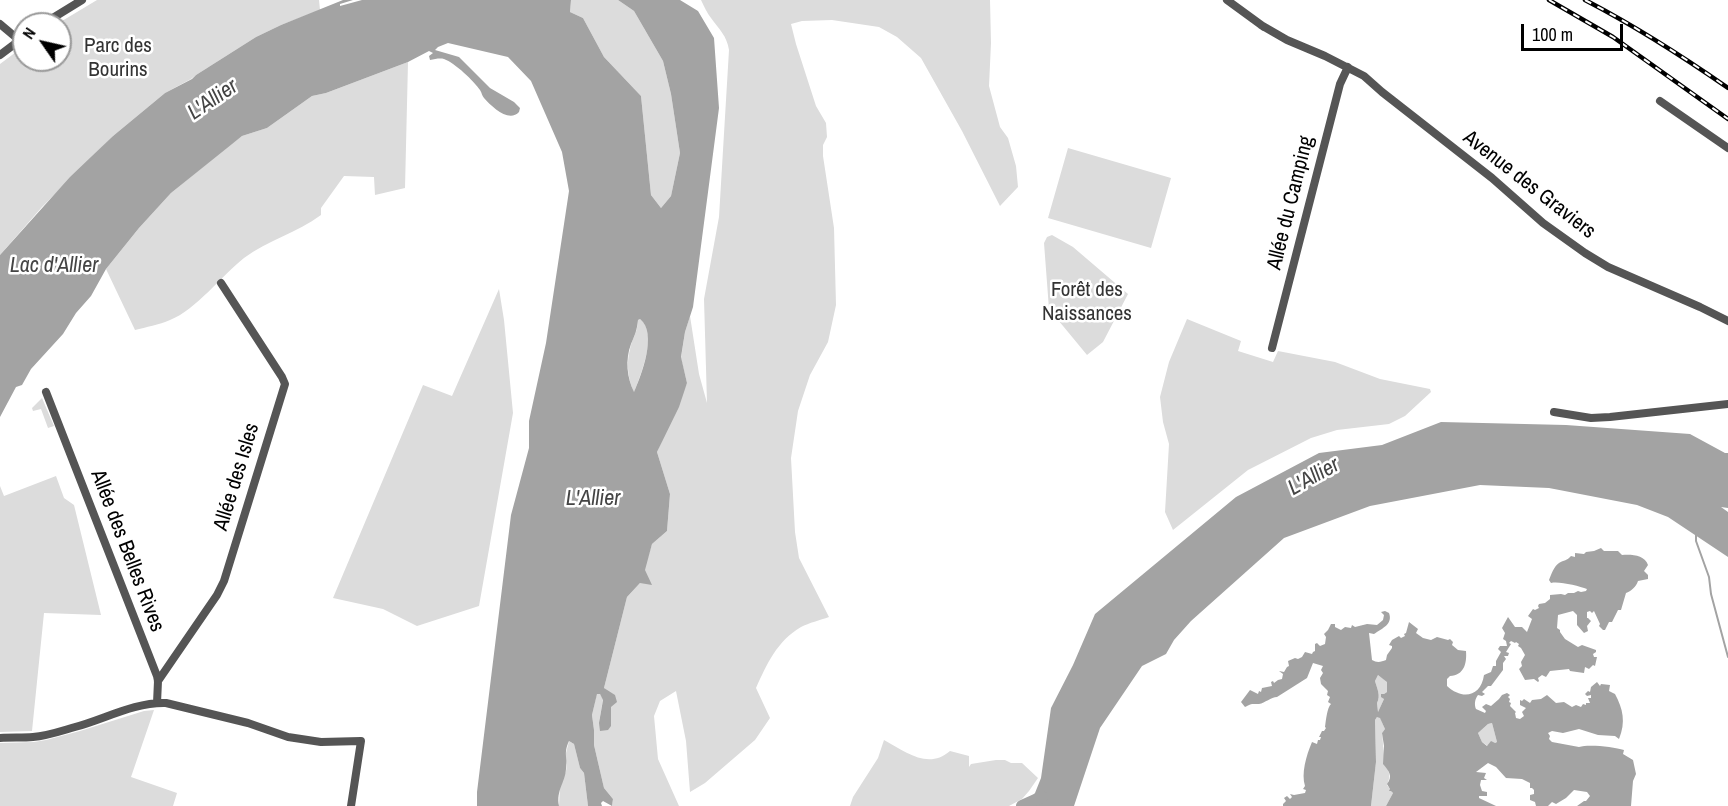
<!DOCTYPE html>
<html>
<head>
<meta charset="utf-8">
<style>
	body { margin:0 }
	#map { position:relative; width:1728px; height:806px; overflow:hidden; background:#fff; font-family:"Archivo Narrow",sans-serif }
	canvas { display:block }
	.north { position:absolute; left:12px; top:12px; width:60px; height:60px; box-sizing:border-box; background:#fff; border:2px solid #999; border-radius:50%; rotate:304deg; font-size:16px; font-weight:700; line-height:24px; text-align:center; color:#000 }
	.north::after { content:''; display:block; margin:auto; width:21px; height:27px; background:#000; clip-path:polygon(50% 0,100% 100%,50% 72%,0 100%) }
	.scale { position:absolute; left:1521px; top:24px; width:102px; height:27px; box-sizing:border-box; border:3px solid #000; border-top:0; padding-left:8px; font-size:18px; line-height:21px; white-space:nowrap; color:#000; -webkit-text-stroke:4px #fff; paint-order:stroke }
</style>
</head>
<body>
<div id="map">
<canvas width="1728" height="806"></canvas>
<div class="north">N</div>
<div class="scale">100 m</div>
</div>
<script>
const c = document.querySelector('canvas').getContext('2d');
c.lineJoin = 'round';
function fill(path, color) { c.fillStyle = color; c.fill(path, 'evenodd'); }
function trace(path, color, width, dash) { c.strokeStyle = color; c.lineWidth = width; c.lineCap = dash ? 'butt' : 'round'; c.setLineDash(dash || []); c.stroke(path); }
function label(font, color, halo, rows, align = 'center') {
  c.font = font + ' "Archivo Narrow",sans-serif'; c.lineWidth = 5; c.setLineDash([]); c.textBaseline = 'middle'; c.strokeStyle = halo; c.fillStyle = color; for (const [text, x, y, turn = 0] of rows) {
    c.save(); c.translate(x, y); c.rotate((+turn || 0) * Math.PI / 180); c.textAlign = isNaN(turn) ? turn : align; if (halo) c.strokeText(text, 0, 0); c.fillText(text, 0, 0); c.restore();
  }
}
const green = new Path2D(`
	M 97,0 L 319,0 L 320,10 L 281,25 L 256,37 L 196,75 L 191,79 L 165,93 L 113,136 L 42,207 L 0,255 L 0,64 L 24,46 L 24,60 L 60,60 L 60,24 L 57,24 Z
	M 571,0 L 618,0 L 634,11 L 663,61 L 671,94 L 680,153 L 671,196 L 661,208 L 651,195 L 641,96 L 604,57 L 583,18 L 570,12 Z
	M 701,0 L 990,0 L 991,43 L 989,86 L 1000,127 L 1008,138 L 1016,166 L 1018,187 L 1000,206 L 962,131 L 921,58 L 897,37 L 879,27 L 832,20 L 802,21 L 791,24 L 796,44 L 816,106 L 826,123 L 827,137 L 823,145 L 823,156 L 834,228 L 836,305 L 828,342 L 810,375 L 798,411 L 791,458 L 795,532 L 799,558 L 829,617 C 820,620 809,623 801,627 C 777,641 767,664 756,688 L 770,718 L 755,740 L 705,783 L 690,792 L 686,741 L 676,691 L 660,701 L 654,716 L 658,759 L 679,806 L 612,806 L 613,799 L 604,788 L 594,745 L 594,730 L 592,715 L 597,693 L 600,694 L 603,699 L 599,723 L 607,691 L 604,688 L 627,597 L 640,583 L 652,544 L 667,531 L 670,494 L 657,452 L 687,383 L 681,358 L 685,332 L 690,316 L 699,374 L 707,403 L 704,299 L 719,217 L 729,50 C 727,36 719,29 711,18 C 707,13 704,6 701,0 Z
	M 408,62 L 405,188 L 375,195 L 374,177 L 344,176 L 321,208 L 321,215 C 297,233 268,240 244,258 C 222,275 196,310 170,320 C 159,325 146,327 135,330 L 106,269 L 139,228 L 171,193 L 227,147 L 242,136 L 267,128 L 312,96 L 326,93 Z
	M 1068,148 L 1171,178 L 1151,248 L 1048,218 Z
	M 1052,235 L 1073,247 L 1128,294 L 1103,342 L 1087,355 L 1049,309 L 1044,243 L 1047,237 Z
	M 499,289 L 504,320 L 513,413 L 479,606 L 417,626 L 383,609 L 333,598 L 423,385 L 452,396 Z
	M 640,319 C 659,333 640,375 634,393 C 628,378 626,365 630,349 C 633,336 637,335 638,320 Z
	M 1187,319 L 1241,341 L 1238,351 L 1273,362 L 1278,351 L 1335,362 L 1380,379 L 1430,389 L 1431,392 L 1405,416 L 1389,424 L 1337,430 L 1311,438 L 1248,470 L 1173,530 L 1165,512 L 1169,444 L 1163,422 L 1160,397 L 1169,362 Z
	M 42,398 L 54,426 L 48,428 L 41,409 L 33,411 L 32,408 Z
	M 56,476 L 64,498 L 74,505 L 101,615 L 44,613 L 32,731 L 0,732 L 0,486 L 4,496 Z
	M 1378,675 L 1387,681 L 1387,692 L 1384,694 L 1382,694 L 1384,699 L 1378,712 L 1377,703 C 1381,696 1377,688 1375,681 Z
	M 154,710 L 131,777 L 177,793 L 173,806 L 0,806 L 0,743 L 34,742 L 46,740 L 80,731 L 144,711 Z
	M 1377,717 L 1380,717 L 1385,729 L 1382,733 C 1383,741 1383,747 1384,754 C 1385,766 1393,773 1387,785 L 1393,793 L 1386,806 L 1371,806 L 1376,762 L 1375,720 Z
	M 1492,723 L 1497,742 L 1488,746 L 1482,742 L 1478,733 L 1488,724 Z
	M 884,740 C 906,752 928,770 950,751 L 969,756 L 969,767 L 971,764 L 996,760 L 1005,760 L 1011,763 L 1022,763 L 1038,778 L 1029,791 L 1022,799 L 1009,806 L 850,806 L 853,797 L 878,758 Z
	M 569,741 L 574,744 L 580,768 L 584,773 L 588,806 L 559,806 L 560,785 L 566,771 L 567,765 L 565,757 Z`);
const water = new Path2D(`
	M 343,0 L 353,0 L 340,4 L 340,6 L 362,0 L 571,0 L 570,12 L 583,18 L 604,57 L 641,96 L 651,195 L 661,208 L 671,196 L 680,153 L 671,94 L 663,61 L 634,11 L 618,0 L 680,0 L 698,11 L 714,38 L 719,108 L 693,307 L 685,332 L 681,357 L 687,383 L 679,407 L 657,452 L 670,494 L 667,531 L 652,544 L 645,570 L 652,585 L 640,583 L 627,597 L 604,688 L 615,695 L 617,702 L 611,707 L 611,726 L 608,730 L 600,731 L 599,723 L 603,700 L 600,694 L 597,694 L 592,715 L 594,730 L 594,745 L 604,788 L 613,799 L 612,806 L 603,801 L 601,803 L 602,806 L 588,806 L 584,773 L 580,768 L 574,744 L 569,741 C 563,754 568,758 566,769 C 565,783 556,790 559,806 L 477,806 L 477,792 L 511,515 L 529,448 L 529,421 L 546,343 L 569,191 L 562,152 L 531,81 L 508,57 L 448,43 L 438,47 L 435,50 L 459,57 L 490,88 L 514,102 L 520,108 L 519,112 C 509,123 492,107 484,98 C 482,96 482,93 480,90 C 474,81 455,63 444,59 C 440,58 435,59 430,60 L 429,56 L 433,53 L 429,51 L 408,62 L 326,93 L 312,96 L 267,128 L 242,136 L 171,193 L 139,228 L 106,269 L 91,296 L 76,313 L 63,334 L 31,369 L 22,385 L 16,387 L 0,417 L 0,255 L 70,177 L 113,136 L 165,93 L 192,79 L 196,75 L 256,37 L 281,25 ZM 640,319 C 658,333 641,376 634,392 C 627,378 625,360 631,344 C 635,335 637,330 638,320 Z
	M 1441,422 L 1566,425 L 1690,434 L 1725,453 L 1728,453 L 1728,508 L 1721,507 L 1728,512 L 1728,557 L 1668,517 L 1637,505 L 1549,488 L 1480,485 L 1370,506 L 1284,538 L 1191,621 L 1174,640 L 1166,654 L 1142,666 L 1100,728 L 1074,806 L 1025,806 L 1035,793 L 1041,778 L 1051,708 L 1073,665 L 1095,614 L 1236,497 L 1319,453 L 1382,445 Z
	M 1601,548 L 1604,551 L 1618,551 L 1622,555 C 1631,554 1645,555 1648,565 L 1644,571 L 1648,575 L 1648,579 L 1638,581 C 1636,587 1631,591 1626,593 L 1621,610 L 1618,610 L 1612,622 L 1609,622 L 1605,630 L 1603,630 L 1599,626 L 1600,624 L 1594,611 L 1592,613 L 1590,611 L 1587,612 L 1587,618 L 1588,618 L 1591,621 L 1587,626 L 1588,631 L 1584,633 L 1577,625 L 1577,615 L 1573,611 L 1558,615 L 1557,628 L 1560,630 L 1560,632 L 1565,639 L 1578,647 L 1582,645 L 1596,650 L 1596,652 L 1593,654 L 1594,657 L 1597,657 L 1595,666 L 1593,665 L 1589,669 L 1585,667 L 1584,673 L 1570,671 L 1569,669 L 1550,671 L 1546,677 L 1542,675 L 1538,678 L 1539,681 L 1538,682 L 1534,679 L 1525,680 L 1519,669 L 1522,666 L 1521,662 L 1525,655 L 1521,648 L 1518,646 L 1519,644 L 1516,642 L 1515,643 L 1511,641 L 1509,643 L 1511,644 L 1506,652 L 1509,653 L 1508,656 L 1504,656 L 1506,659 L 1503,663 L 1503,670 L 1491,686 L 1488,686 L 1482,692 L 1485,694 L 1482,696 L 1478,695 C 1475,699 1474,704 1476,709 L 1485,713 L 1486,711 L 1482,707 L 1486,704 L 1491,706 L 1499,699 L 1502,695 L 1507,693 L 1510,695 L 1508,697 L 1510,699 L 1509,702 L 1511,703 L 1510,706 L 1516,712 L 1515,713 L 1516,718 L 1520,719 L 1524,716 L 1522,712 L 1526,708 L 1520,705 L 1520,700 L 1522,701 L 1524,699 L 1530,703 L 1532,700 L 1541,699 L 1547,695 L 1556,703 L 1564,702 L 1572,707 L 1576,705 L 1581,707 L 1583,704 L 1586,705 L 1586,703 L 1590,703 L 1588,698 L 1591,698 L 1591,695 L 1587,696 L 1585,694 L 1588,691 L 1590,692 L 1591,687 L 1597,682 L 1600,686 L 1601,684 L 1610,685 L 1609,691 L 1615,694 C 1623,709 1626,722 1619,739 L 1615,736 L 1598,735 L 1579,729 L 1563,733 L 1552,731 L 1548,733 L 1550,736 L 1549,739 L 1552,742 L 1579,747 C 1589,744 1614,747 1624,750 L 1623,754 L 1633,760 L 1636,774 L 1633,781 L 1631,806 L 1577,806 L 1584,801 L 1586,801 L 1590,796 L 1587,792 L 1574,790 L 1566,798 L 1556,804 L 1552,802 L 1548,806 L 1536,806 L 1535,802 L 1530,800 L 1530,795 L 1534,794 L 1534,790 L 1532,788 L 1530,788 L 1530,783 L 1522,779 L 1506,778 L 1496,767 L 1488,763 L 1476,772 L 1486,773 L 1484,778 L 1487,780 L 1481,780 L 1480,785 L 1482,791 L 1487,792 L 1487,796 L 1479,796 L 1479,798 L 1496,806 L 1386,806 L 1393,793 L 1391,791 L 1389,791 L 1390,789 L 1387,784 C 1393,776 1389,771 1383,764 L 1384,746 L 1382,733 L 1385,729 L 1380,718 L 1377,717 L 1375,720 L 1376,762 L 1371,806 L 1283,806 L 1283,804 L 1286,801 L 1284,798 L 1287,796 L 1290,799 L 1292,797 L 1290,794 L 1294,795 L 1305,793 L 1306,790 L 1303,789 L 1305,786 C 1301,774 1306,756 1312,742 L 1317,744 L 1318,740 L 1320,740 L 1321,737 L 1319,737 L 1322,731 L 1324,731 L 1326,728 L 1325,727 C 1326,720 1327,708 1331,704 L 1328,702 L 1330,697 L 1327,695 L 1328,691 L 1321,684 L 1320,678 L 1323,673 L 1321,670 L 1323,666 L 1313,663 L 1307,678 L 1277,697 C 1271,697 1265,703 1259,704 C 1252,704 1252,703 1245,707 L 1241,702 L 1250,690 L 1258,694 L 1259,691 L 1261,692 L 1262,688 L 1272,686 L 1271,682 L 1273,681 L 1274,683 L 1278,680 L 1282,679 L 1283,674 L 1279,671 L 1284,672 L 1287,667 L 1289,666 L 1288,661 L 1295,658 L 1298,659 L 1302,657 L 1305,652 L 1312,654 L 1313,652 L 1315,651 L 1315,644 L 1317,643 L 1320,646 L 1325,644 L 1326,637 L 1324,634 L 1328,630 L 1331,624 L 1335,624 L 1335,627 L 1341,630 L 1345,627 L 1351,628 L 1352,625 L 1355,627 L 1367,624 L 1377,625 L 1383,620 L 1384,615 L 1381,612 L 1385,611 L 1389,613 C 1393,624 1383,628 1374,634 L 1369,633 L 1372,660 C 1377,663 1381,662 1386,660 L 1387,655 L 1392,648 L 1392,646 L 1389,645 L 1392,640 L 1399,636 L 1401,638 L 1405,636 L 1404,634 L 1406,633 L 1409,622 L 1418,629 L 1416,633 L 1423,638 L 1431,640 L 1437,637 L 1448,640 L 1450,639 L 1453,642 L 1452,645 L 1458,650 L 1466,651 C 1467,664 1464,675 1450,676 L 1447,679 L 1447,686 C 1462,700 1481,697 1484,675 L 1491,672 L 1493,666 L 1496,666 L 1496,661 L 1501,652 L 1498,649 L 1500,646 L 1507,646 L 1506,641 L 1503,639 L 1505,633 L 1502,628 L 1508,617 L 1515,627 L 1522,627 L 1527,632 L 1532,619 L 1528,616 L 1533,609 L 1535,610 L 1539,608 L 1538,606 L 1539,604 L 1545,603 L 1550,599 L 1550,595 L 1561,594 L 1565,595 L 1568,593 L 1574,593 L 1578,591 L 1581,592 L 1586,591 L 1587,589 C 1579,586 1559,581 1551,583 L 1549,580 C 1551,575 1554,566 1559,563 C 1564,560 1567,561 1571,556 L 1575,557 L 1575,553 L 1584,554 L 1586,552 L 1594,551 ZM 1378,675 L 1387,682 L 1387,692 L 1384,694 L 1381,694 L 1381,697 L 1384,699 L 1378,712 L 1377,703 C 1381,696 1377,688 1375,681 ZM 1492,723 L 1497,742 L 1495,743 L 1491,741 L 1487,746 L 1482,742 L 1478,733 L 1488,724 Z`);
const stream = new Path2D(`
	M 1696,535 L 1696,541 L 1709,577 L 1711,594 L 1728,657`);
const river = new Path2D(`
	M 1022,806 L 1042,797`);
const minor = new Path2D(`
	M 1227,0 L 1264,27
	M 0,24 L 19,40
	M 43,24 L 82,0
	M 1261,25 L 1287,40 L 1325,56 L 1364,76 L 1382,92 L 1492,178 L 1543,223 L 1585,253 L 1608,267 L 1700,307 L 1728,321
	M 0,55 L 24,37
	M 1660,101 L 1728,148
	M 1272,348 L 1340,84 L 1348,67
	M 46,392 L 157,676 L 158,681 L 157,703
	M 1554,412 L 1591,418 L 1610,417 L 1728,404
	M 158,681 L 217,595 L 224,581 L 285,384 L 282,377 L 221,283
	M 0,738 C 11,737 22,738 33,737 C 47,736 61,731 75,727 C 105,719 134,702 166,703 L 248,723 L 288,737 L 321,742 L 361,741 L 351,806`);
const rail = new Path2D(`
	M 1549,0 L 1613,37 L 1728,119
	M 1585,0 C 1635,26 1682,56 1728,88`);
const parkNames = [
	["Parc des",118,46],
	["Bourins",118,70],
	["Forêt des",1087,290],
	["Naissances",1087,314]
];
const streetNames = [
	["Avenue des Graviers",1529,185,38],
	["Allée du Camping",1291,203,-76],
	["Allée des Isles",237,477,-73],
	["Allée des Belles Rives",127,551,69]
];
const waterNames = [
	["L'Allier",213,100,-34],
	["Lac d'Allier",54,266],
	["L'Allier",1314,477,-29],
	["L'Allier",593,499]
];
fill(green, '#dcdcdc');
fill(water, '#a3a3a3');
trace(stream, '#a3a3a3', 2);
trace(river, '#a3a3a3', 12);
trace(minor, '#555', 8);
trace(rail, '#000', 4.5);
trace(rail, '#fff', 2, [7]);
label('21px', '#333', '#fff', parkNames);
label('21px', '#000', '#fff', streetNames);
label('italic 22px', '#444', '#fff', waterNames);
</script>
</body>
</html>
